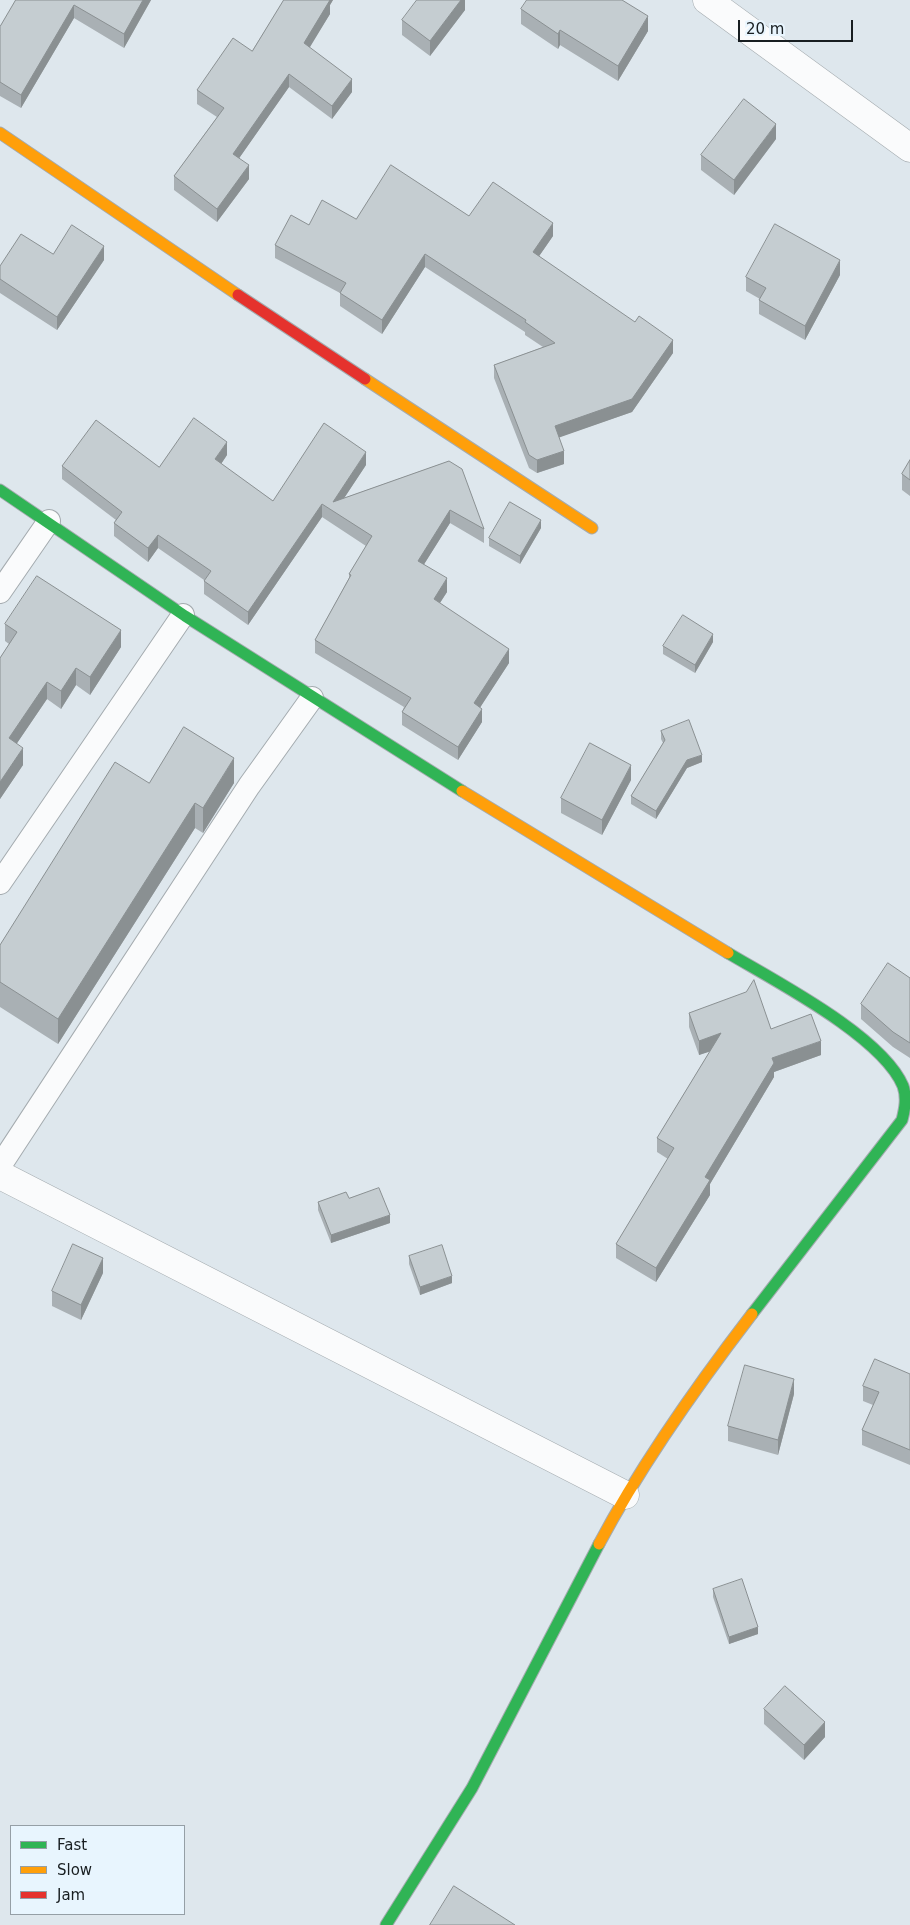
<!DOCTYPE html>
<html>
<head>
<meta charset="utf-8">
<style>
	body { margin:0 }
	#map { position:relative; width:910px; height:1925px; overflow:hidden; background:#dee7ed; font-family:"DejaVu Sans",sans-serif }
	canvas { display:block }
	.legend { position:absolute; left:10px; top:1825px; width:175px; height:90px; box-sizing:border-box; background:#e8f5fe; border:1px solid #959fa6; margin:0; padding:6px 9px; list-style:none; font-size:15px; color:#181e21 }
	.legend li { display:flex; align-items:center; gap:10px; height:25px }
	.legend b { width:25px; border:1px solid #959fa6 }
	.scale { position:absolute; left:738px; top:20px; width:115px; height:22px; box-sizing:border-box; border:2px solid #181e21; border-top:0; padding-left:6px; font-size:15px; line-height:18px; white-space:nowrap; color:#181e21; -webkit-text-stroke:4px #e8f5fe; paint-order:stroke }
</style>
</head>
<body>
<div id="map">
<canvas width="910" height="1925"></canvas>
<ul class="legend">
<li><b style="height:6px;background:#30b455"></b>Fast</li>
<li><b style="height:6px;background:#ff9f0a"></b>Slow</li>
<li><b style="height:6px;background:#e5322d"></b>Jam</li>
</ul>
<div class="scale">20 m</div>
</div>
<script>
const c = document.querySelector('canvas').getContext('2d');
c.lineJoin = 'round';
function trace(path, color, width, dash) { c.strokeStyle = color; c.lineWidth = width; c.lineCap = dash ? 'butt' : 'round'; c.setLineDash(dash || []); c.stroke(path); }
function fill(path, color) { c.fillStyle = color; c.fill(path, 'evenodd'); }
const lane = new Path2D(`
	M 0,592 L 49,521
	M 0,883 L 183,615
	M 0,1166 L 249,786 L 312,698`);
const street = new Path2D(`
	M 707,0 L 910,148
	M 0,1175 L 625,1495`);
const fast = new Path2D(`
	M 0,490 L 185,616 L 462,791
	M 728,953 C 775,981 882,1036 903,1086 C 907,1098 905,1108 902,1120 L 752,1314
	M 386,1925 L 472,1788 L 599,1544`);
const slow = new Path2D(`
	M 0,133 L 238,295
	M 365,379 L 592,528
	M 462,791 L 728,953
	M 599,1544 C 642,1463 696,1387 752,1314`);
const jam = new Path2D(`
	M 238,295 L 365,379`);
const wall = new Path2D(`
	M 16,0 L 151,0 L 124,48 L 74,18 L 21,108 L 0,96 L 0,27 Z
	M 284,0 L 333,0 L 330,5 L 330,14 L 309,47 L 352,92 L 332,119 L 289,87 L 239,158 L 249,179 L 217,222 L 174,190 L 174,176 L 217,117 L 197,104 L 197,90 L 252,51 Z
	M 465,0 L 465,10 L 430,56 L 402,35 L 402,20 Z
	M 521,9 L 648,31 L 618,81 L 560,45 L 558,49 L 521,24 Z
	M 776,139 L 734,195 L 701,170 L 701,155 Z
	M 469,216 L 553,236 L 539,256 L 673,353 L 632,412 L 559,437 L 564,464 L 537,473 L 529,468 L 494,378 L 494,365 L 543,347 L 525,335 L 525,332 L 425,267 L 382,334 L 340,306 L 340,293 L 275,258 L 275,245 L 309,225 L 356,219 Z
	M 53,254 L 104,260 L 57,330 L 0,293 L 0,266 Z
	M 840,275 L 805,340 L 759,314 L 759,300 L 760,299 L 746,291 L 746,277 Z
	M 227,455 L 221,464 L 273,501 L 366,465 L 344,498 L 449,461 L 484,529 L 484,543 L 450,523 L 424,564 L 447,592 L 440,603 L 509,663 L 480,707 L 482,722 L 458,760 L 402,725 L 402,712 L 404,707 L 315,653 L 315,640 L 349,578 L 349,574 L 366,546 L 322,517 L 248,625 L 204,594 L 204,580 L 158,548 L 148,562 L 114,536 L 114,523 L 116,520 L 62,479 L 62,466 L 159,467 Z
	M 910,460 L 910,496 L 902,490 L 902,474 Z
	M 541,528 L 520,564 L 489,546 L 489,538 Z
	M 5,624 L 121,647 L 90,695 L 76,685 L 61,709 L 47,699 L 17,743 L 23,765 L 0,799 L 0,658 L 9,644 L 5,641 Z
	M 713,642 L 695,673 L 663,654 L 663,646 Z
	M 661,731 L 702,762 L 687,768 L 656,819 L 631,804 L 631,796 L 663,743 L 661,739 Z
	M 631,780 L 602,835 L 561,813 L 561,798 Z
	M 149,783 L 234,783 L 203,833 L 195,828 L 58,1044 L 0,1007 L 0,945 Z
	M 910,978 L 910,1058 L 893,1047 L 861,1019 L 861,1004 Z
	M 689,1013 L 771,1029 L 821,1055 L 774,1072 L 774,1077 L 710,1184 L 710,1195 L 656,1282 L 616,1258 L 616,1244 L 668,1159 L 657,1152 L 657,1138 L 710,1051 L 699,1055 L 689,1027 Z
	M 349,1198 L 390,1223 L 331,1243 L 318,1210 L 318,1202 Z
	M 409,1256 L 452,1283 L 420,1295 L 409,1264 Z
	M 103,1273 L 81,1320 L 52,1306 L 52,1291 Z
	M 910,1374 L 910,1465 L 862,1445 L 862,1430 L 873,1405 L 863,1401 L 863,1386 Z
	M 794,1394 L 778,1455 L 728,1441 L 728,1426 Z
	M 713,1589 L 758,1634 L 729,1644 L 713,1597 Z
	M 764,1709 L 825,1737 L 804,1760 L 764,1724 Z`);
const shadedWall = new Path2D(`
	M 143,0 L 151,0 L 124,48 L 124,34 Z
	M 326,0 L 333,0 L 330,5 L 330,14 L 304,57 L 304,43 Z
	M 461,0 L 465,0 L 465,10 L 430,56 L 430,41 Z
	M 74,5 L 74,18 L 21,108 L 21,95 Z
	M 648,16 L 648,31 L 618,81 L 618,66 Z
	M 560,30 L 560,45 L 558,49 L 558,34 Z
	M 289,74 L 289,87 L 233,167 L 233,154 Z
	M 352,79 L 352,92 L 332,119 L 332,106 Z
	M 776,124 L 776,139 L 734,195 L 734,180 Z
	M 249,165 L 249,179 L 217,222 L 217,209 Z
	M 553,223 L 553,236 L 533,265 L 533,252 Z
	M 104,246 L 104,260 L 57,330 L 57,317 Z
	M 425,254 L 425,267 L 382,334 L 382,320 Z
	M 840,260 L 840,275 L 805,340 L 805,326 Z
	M 673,340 L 673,353 L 632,412 L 555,439 L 555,426 Z
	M 227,442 L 227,455 L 215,473 L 215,459 Z
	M 564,451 L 564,464 L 537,473 L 537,460 Z
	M 366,452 L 366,465 L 335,512 L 333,502 Z
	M 322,504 L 322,517 L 248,625 L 248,612 Z
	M 450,510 L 450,523 L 418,574 L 418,561 Z
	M 541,520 L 541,528 L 520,564 L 520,556 Z
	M 158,535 L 158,548 L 148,562 L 148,548 Z
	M 447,578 L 447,592 L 434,612 L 434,599 Z
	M 121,630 L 121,647 L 90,695 L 90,677 Z
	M 713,634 L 713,642 L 695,673 L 695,665 Z
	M 509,649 L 509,663 L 474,717 L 474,703 Z
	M 76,668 L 76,685 L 61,709 L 61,691 Z
	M 47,682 L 47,699 L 9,755 L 9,738 Z
	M 482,709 L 482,722 L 458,760 L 458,747 Z
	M 23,748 L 23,765 L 0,799 L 0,782 Z
	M 702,755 L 702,762 L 687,768 L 656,819 L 656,811 L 687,760 Z
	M 234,758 L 234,783 L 203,833 L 203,808 Z
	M 631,765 L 631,780 L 602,835 L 602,820 Z
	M 195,803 L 195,828 L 58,1044 L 58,1019 Z
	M 721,1033 L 721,1048 L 699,1055 L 699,1041 Z
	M 821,1041 L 821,1055 L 774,1072 L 774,1077 L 710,1184 L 710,1195 L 656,1282 L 656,1268 L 705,1177 L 772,1058 Z
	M 390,1215 L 390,1223 L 331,1243 L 331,1235 Z
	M 103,1258 L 103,1273 L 81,1320 L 81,1305 Z
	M 452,1276 L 452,1283 L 420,1295 L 420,1287 Z
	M 794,1379 L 794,1394 L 778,1455 L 778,1440 Z
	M 758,1627 L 758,1634 L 729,1644 L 729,1637 Z
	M 825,1722 L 825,1737 L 804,1760 L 804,1745 Z`);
const building = new Path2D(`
	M 16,0 L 143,0 L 124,34 L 74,5 L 21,95 L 0,82 L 0,27 Z
	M 284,0 L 330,0 L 304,43 L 352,79 L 332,106 L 289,74 L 233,154 L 249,165 L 217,209 L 174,176 L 224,108 L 197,90 L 233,38 L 252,51 Z
	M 417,0 L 461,0 L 430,41 L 402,20 Z
	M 527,0 L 622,0 L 648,16 L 618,66 L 560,30 L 558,34 L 521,9 Z
	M 744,99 L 776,124 L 734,180 L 701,155 Z
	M 391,165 L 469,216 L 493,182 L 553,223 L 533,252 L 635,322 L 639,316 L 673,340 L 632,399 L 555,426 L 564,451 L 537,460 L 529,455 L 494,365 L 555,343 L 525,322 L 526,320 L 425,254 L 382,320 L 340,293 L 346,283 L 275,245 L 291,215 L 309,225 L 322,200 L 356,219 Z
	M 775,224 L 840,260 L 805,326 L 759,300 L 766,288 L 746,277 Z
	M 72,225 L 104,246 L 57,317 L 0,279 L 0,266 L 21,234 L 53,254 Z
	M 194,418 L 227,442 L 215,459 L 273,501 L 324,423 L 366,452 L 333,502 L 449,461 L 462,469 L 484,529 L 450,510 L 418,561 L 447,578 L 434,599 L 509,649 L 474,703 L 482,709 L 458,747 L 402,712 L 411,698 L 315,640 L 351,575 L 349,574 L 372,536 L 322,504 L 248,612 L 204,581 L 211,571 L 158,535 L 148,548 L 114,523 L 122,512 L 62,466 L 96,420 L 159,467 Z
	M 910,460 L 910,480 L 902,474 Z
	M 510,502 L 541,520 L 520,556 L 489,538 Z
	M 37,576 L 121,630 L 90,677 L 76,668 L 61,691 L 47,682 L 9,738 L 23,748 L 0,782 L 0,658 L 17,632 L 5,624 Z
	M 683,615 L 713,634 L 695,665 L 663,646 Z
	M 689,720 L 702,755 L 687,760 L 656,811 L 631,796 L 665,740 L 661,731 Z
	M 184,727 L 234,758 L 203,808 L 195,803 L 58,1019 L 0,982 L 0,945 L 115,762 L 149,783 Z
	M 590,743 L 631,765 L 602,820 L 561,798 Z
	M 888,963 L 910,978 L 910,1043 L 893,1032 L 861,1004 Z
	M 754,980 L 771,1029 L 811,1014 L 821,1041 L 772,1058 L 774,1063 L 705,1177 L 710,1180 L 656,1268 L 616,1244 L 674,1148 L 657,1138 L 721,1033 L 699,1041 L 689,1013 L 746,992 Z
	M 379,1188 L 390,1215 L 331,1235 L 318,1202 L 346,1192 L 349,1198 Z
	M 73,1244 L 103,1258 L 81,1305 L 52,1291 Z
	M 442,1245 L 452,1276 L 420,1287 L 409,1256 Z
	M 875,1359 L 910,1374 L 910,1450 L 862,1430 L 879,1392 L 863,1386 Z
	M 745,1365 L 794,1379 L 778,1440 L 728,1426 Z
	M 742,1579 L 758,1627 L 729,1637 L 713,1589 Z
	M 785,1686 L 825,1722 L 804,1745 L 764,1709 Z
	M 454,1886 L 515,1925 L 430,1925 Z`);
trace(lane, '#a4abaf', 24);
trace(street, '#a4abaf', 29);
trace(fast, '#a4abaf', 13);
trace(slow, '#a4abaf', 13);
trace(jam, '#a4abaf', 13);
trace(lane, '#fafbfc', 22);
trace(street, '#fafbfc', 28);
trace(fast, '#30b455', 11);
trace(slow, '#ff9f0a', 11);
trace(jam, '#e5322d', 11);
fill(wall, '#a9b0b4');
fill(shadedWall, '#8a9092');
fill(building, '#c5cdd1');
trace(building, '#8a9092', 1);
</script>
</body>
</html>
